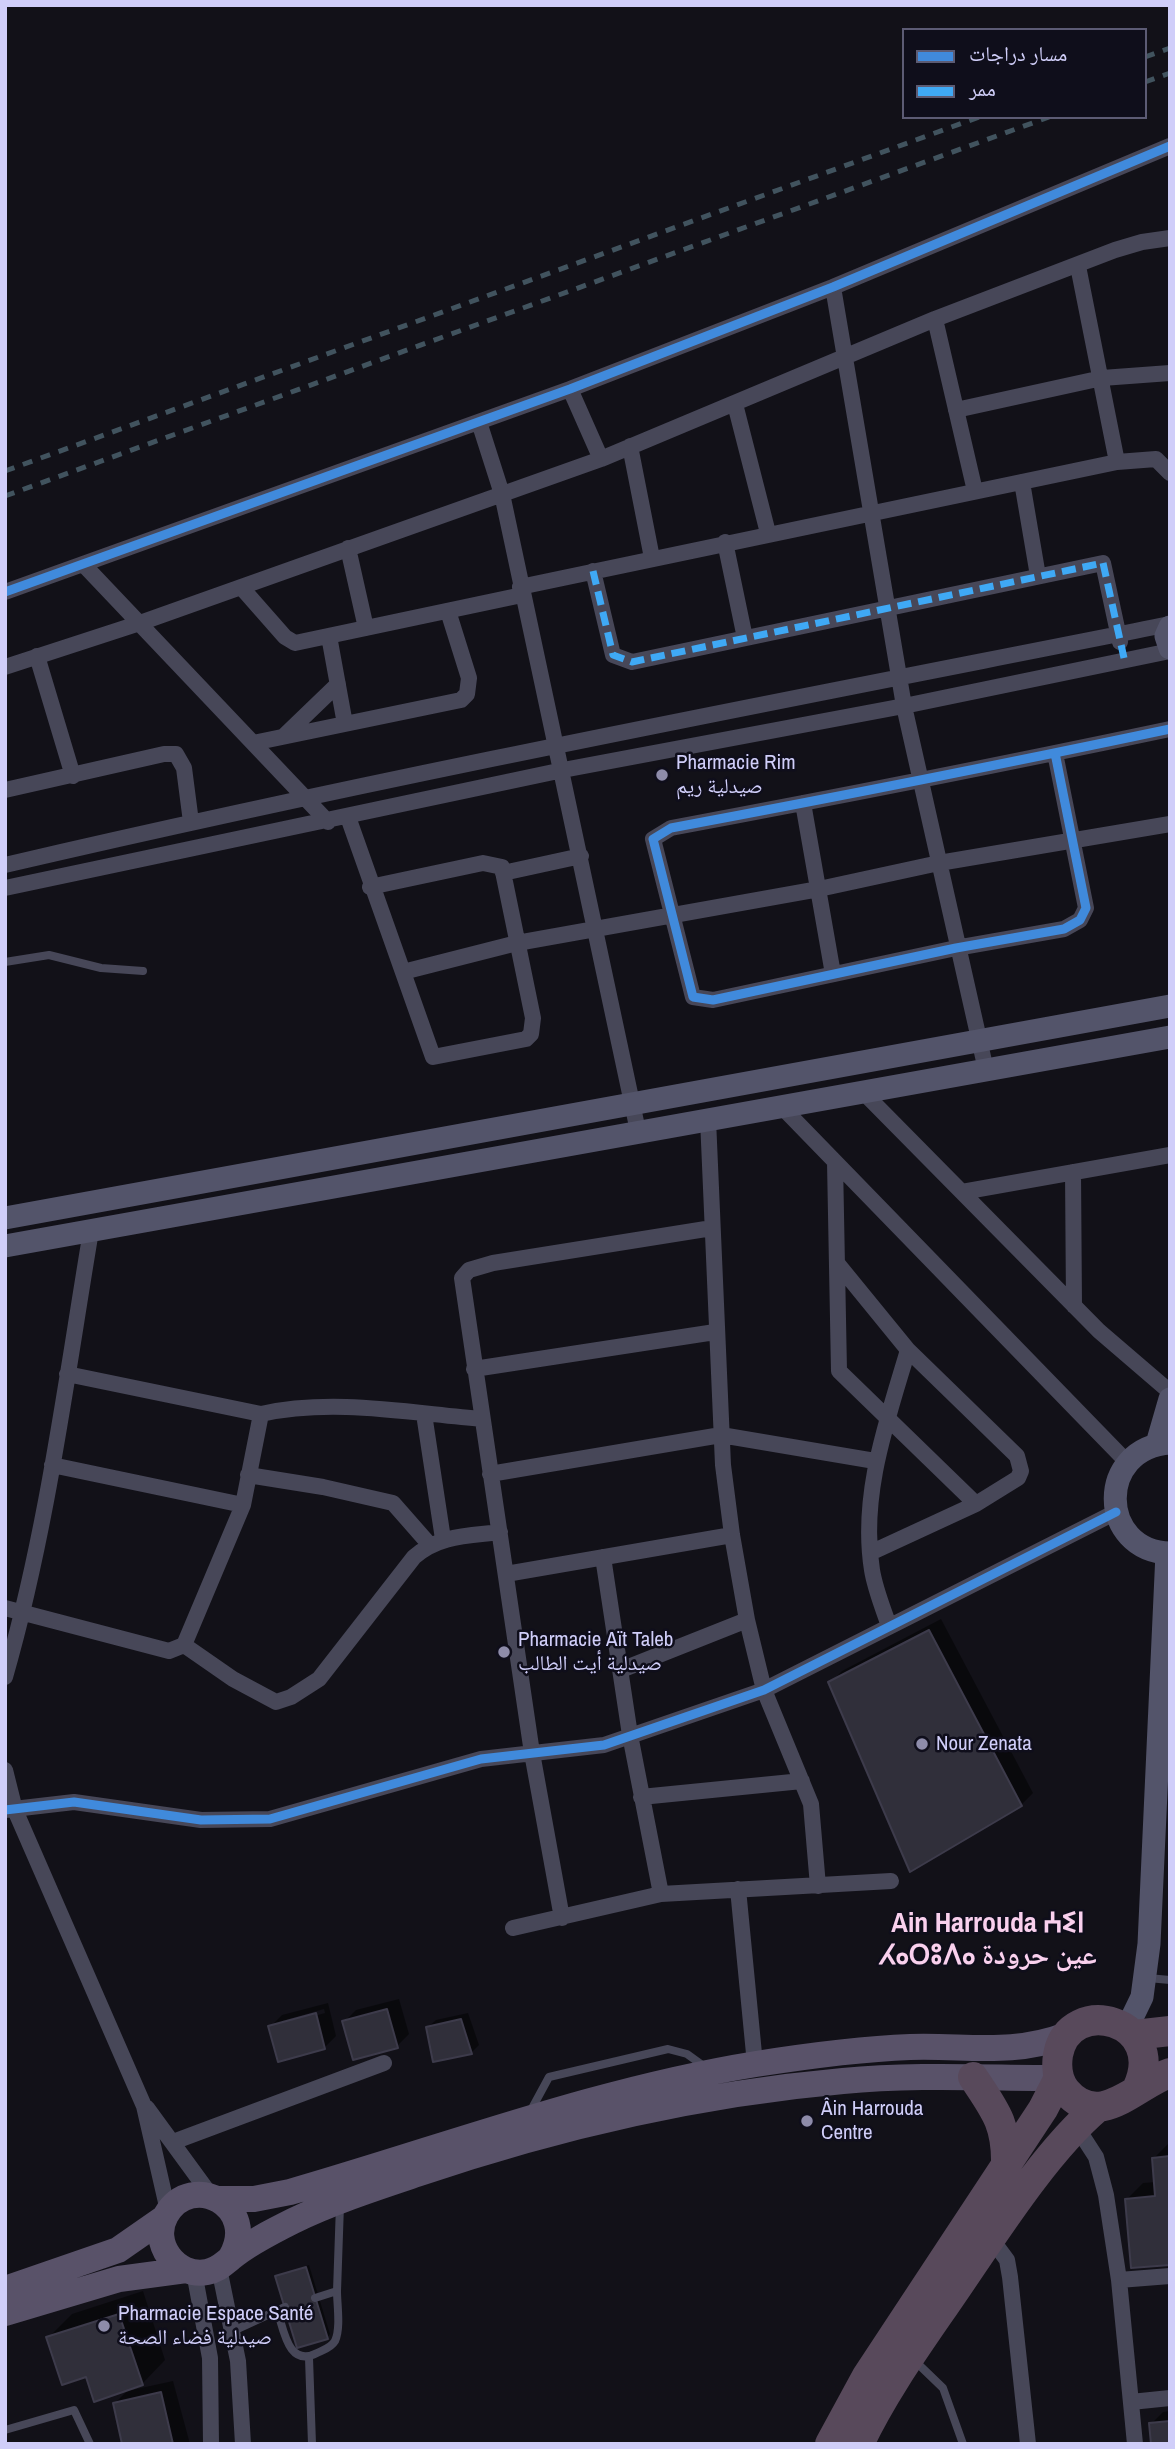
<!DOCTYPE html>
<html>
<head>
<meta charset="utf-8">
<style>
	body { margin:0 }
	#map { position:relative; width:1175px; height:2449px; overflow:hidden; background:#121118; font-family:"Archivo Narrow","Noto Naskh Arabic",sans-serif }
	canvas { display:block }
	.frame { position:absolute; inset:0; border:7px solid #d0cef9; pointer-events:none }
	.legend { position:absolute; left:902px; top:28px; width:245px; height:91px; box-sizing:border-box; background:#0f0e1b; border:2px solid #5c5b74; margin:0; padding:9px 12px; list-style:none; font-size:21px; color:#d0cef9 }
	.legend li { display:flex; align-items:center; gap:14px; height:35px }
	.legend b { width:35px; border:2px solid #5c5b74 }
</style>
</head>
<body>
<div id="map">
<canvas width="1175" height="2449"></canvas>
<div class="frame"></div>
<ul class="legend">
<li><b style="height:9px;background:#408adc"></b>مسار دراجات</li>
<li><b style="height:9px;background:#3fa9f5"></b>ممر</li>
</ul>
</div>
<script>
const c = document.querySelector('canvas').getContext('2d');
c.lineJoin = 'round';
function fill(path, color) { c.fillStyle = color; c.fill(path, 'evenodd'); }
function trace(path, color, width, dash) { c.strokeStyle = color; c.lineWidth = width; c.lineCap = dash ? 'butt' : 'round'; c.setLineDash(dash || []); c.stroke(path); }
function label(font, color, halo, rows, align = 'center') {
  c.font = font + ' "Archivo Narrow","Noto Naskh Arabic","Noto Sans Tifinagh",sans-serif'; c.lineWidth = 5; c.setLineDash([]); c.textBaseline = 'middle'; c.strokeStyle = halo; c.fillStyle = color; for (const [text, x, y, turn = 0] of rows) {
    c.save(); c.translate(x, y); c.rotate((+turn || 0) * Math.PI / 180); c.textAlign = isNaN(turn) ? turn : align; if (halo) c.strokeText(text, 0, 0); c.fillText(text, 0, 0); c.restore();
  }
}
const shadow = new Path2D(`
	M 941,1619 L 1033,1793 L 1021,1805 L 830,1683 L 842,1671 Z
	M 399,1999 L 409,2034 L 397,2046 L 344,2022 L 356,2010 Z
	M 328,2003 L 336,2036 L 324,2048 L 270,2027 L 282,2015 ZM 324,2009 L 325,2013 L 282,2025 L 282,2021 Z
	M 468,2013 L 479,2045 L 471,2053 L 428,2027 L 436,2020 Z
	M 1170,2142 L 1170,2263 L 1127,2199 L 1143,2183 L 1156,2182 L 1154,2158 Z
	M 309,2265 L 330,2334 L 327,2338 L 277,2277 Z
	M 143,2291 L 165,2360 L 142,2384 L 48,2338 L 72,2314 Z
	M 173,2381 L 190,2444 L 124,2444 L 115,2403 L 127,2391 Z
	M 1170,2411 L 1170,2444 L 1151,2424 L 1163,2412 Z`);
const building = new Path2D(`
	M 929,1630 L 1022,1806 L 910,1872 L 828,1682 Z
	M 387,2009 L 398,2048 L 353,2060 L 342,2021 Z
	M 316,2013 L 325,2049 L 278,2062 L 268,2026 Z
	M 461,2019 L 472,2054 L 433,2062 L 426,2027 Z
	M 1170,2156 L 1170,2265 L 1131,2268 L 1125,2199 L 1155,2196 L 1152,2158 Z
	M 306,2267 L 328,2339 L 297,2348 L 275,2276 Z
	M 119,2314 L 143,2385 L 94,2402 L 86,2377 L 62,2385 L 46,2337 Z
	M 161,2392 L 173,2444 L 122,2444 L 113,2403 Z
	M 1170,2421 L 1170,2444 L 1151,2444 L 1149,2423 Z`);
const lane = new Path2D(`
	M 5,962 L 49,955 L 101,968 L 143,971
	M 1148,1978 L 1170,1980
	M 530,2112 L 549,2077 L 668,2049 L 687,2054 L 705,2067
	M 315,2298 L 337,2291 L 340,2205
	M 277,2310 C 284,2330 288,2368 317,2353 C 323,2350 331,2348 335,2341 C 341,2328 337,2305 337,2291
	M 233,2331 L 285,2307
	M 309,2358 L 312,2444
	M 915,2361 L 943,2388 L 963,2444
	M 5,2430 L 74,2410 L 90,2444`);
const street = new Path2D(`
	M 1078,266 L 1117,462
	M 833,287 L 904,706 L 986,1070
	M 935,319 L 975,491
	M 570,389 L 601,459
	M 735,404 L 768,533
	M 956,410 L 1102,378 L 1170,373
	M 479,422 L 502,494 L 638,1131
	M 630,446 L 652,558
	M 1022,482 L 1038,576
	M 725,542 L 745,638
	M 348,548 L 366,628
	M 83,564 L 328,822
	M 593,571 L 613,655 L 632,662 L 1103,563 L 1120,642
	M 241,587 L 285,637 L 295,643 L 522,595
	M 520,587 L 1117,462 L 1156,459 L 1170,473
	M 5,592 L 570,389 L 833,287 L 1170,146
	M 329,636 L 345,724
	M 37,656 L 73,776
	M 5,667 L 137,624 L 601,459 L 935,319 L 1115,250 L 1142,242 L 1170,238
	M 284,736 L 338,684
	M 253,743 L 461,700 L 467,694 L 469,678 L 448,611
	M 1055,753 L 1086,908 L 1080,920 L 1064,929 L 956,948 L 713,1000 L 693,997 L 653,839 L 671,828 C 837,797 1004,764 1170,729
	M 5,790 L 164,754 L 176,754 L 184,768 L 191,822
	M 803,803 L 833,974
	M 348,817 L 433,1057 L 526,1039 L 531,1034 L 533,1018 L 502,867 L 483,863 L 370,887
	M 5,865 C 391,775 781,701 1170,624
	M 503,873 L 581,856
	M 5,888 L 563,770 L 904,706 L 1170,651
	M 403,972 L 517,943 L 819,889 L 939,863 L 1170,824
	M 863,1092 L 1099,1331 L 1170,1392
	M 781,1106 L 1127,1462
	M 708,1119 L 723,1465 L 732,1535 L 747,1620 L 764,1690 L 811,1804 L 818,1886
	M 835,1162 L 839,1371 L 976,1504
	M 1073,1172 L 1074,1306
	M 962,1192 L 1170,1155
	M 837,1263 L 908,1350 L 1017,1456 L 1021,1471 L 1018,1478 L 976,1504 L 870,1553
	M 474,1369 L 715,1332
	M 67,1374 L 261,1414
	M 424,1414 L 443,1539
	M 52,1465 L 243,1505
	M 490,1474 L 721,1435 L 875,1461
	M 248,1475 L 323,1487 L 393,1503 L 429,1544
	M 603,1557 L 630,1735 L 661,1894
	M 506,1574 L 732,1535
	M 5,1608 L 169,1651 L 184,1645 L 243,1505 L 261,1414 C 333,1398 409,1413 482,1419
	M 889,1626 C 883,1608 875,1589 872,1570 C 860,1495 887,1421 908,1350
	M 184,1645 L 233,1679 L 276,1702 L 291,1697 L 319,1679 L 414,1557 C 439,1535 468,1536 500,1532
	M 621,1670 L 747,1620
	M 5,1677 C 47,1531 66,1380 91,1231
	M 5,1770 L 15,1810 L 144,2106 L 168,2211
	M 641,1797 L 802,1781
	M 5,1810 L 74,1802 L 201,1820 L 270,1819 L 481,1759 L 604,1745 L 764,1690 L 1116,1512
	M 738,1889 L 755,2064
	M 562,1918 L 532,1753 L 462,1278 L 469,1270 L 493,1263 L 712,1228
	M 513,1928 L 661,1894 L 891,1881
	M 147,2108 L 212,2197
	M 1076,2126 L 1096,2157 L 1106,2195 L 1119,2280 L 1135,2444
	M 173,2142 L 384,2063
	M 987,2233 L 1007,2260 L 1010,2277 L 1028,2444
	M 219,2268 L 238,2361 L 243,2444
	M 194,2272 L 210,2358 L 211,2444
	M 1119,2280 L 1170,2276
	M 1131,2402 L 1170,2398`);
const secondary = new Path2D(`
	M 1170,627 L 1166,636 L 1170,648
	M 5,1218 L 1170,1006
	M 5,1246 L 1170,1037
	M 1170,1443 C 1096,1448 1098,1551 1170,1553
	M 1157,1444 L 1170,1399
	M 1127,2028 L 1142,1997 L 1149,1944 L 1167,1553`);
const primary = new Path2D(`
	M 218,2199 L 254,2199 L 290,2192 C 446,2147 596,2090 756,2064 C 807,2056 858,2049 910,2047 C 966,2045 1012,2056 1067,2035
	M 231,2257 C 260,2207 192,2170 166,2215 C 150,2243 176,2278 207,2272 C 218,2270 223,2264 231,2258 C 247,2244 273,2231 293,2221 C 332,2202 375,2188 417,2174 C 555,2127 697,2094 843,2081 C 915,2074 987,2078 1059,2078
	M 5,2289 L 118,2250 L 164,2218
	M 5,2313 L 119,2279 L 186,2270`);
const highway = new Path2D(`
	M 1134,2035 L 1170,2031
	M 973,2077 C 995,2110 1007,2124 1006,2165
	M 1137,2089 C 1170,2020 1069,1993 1058,2055 C 1056,2068 1058,2081 1066,2091 C 1100,2131 1136,2084 1170,2073
	M 830,2444 L 867,2376 L 1043,2109 L 1059,2078
	M 859,2444 C 885,2389 922,2339 956,2289 C 995,2232 1046,2151 1098,2107`);
const rail = new Path2D(`
	M 1145,57 L 1170,48
	M 1145,82 L 1170,73
	M 5,471 L 979,117
	M 5,496 L 1049,117`);
const quiet = new Path2D(`
	M 593,571 L 613,655 L 632,662 L 1103,563 L 1124,658`);
const cycleway = new Path2D(`
	M 5,592 L 570,389 L 833,287 L 1170,146
	M 1055,753 L 1086,908 L 1080,920 L 1064,929 L 956,948 L 713,1000 L 693,997 L 653,839 L 671,828 C 837,797 1004,764 1170,729
	M 5,1810 L 74,1802 L 201,1820 L 270,1819 L 481,1759 L 604,1745 L 764,1690 L 1116,1512`);
const markers = [
	[662,775,7,"#8e8caa"],
	[504,1652,7,"#8e8caa"],
	[922,1744,7,"#8e8caa"],
	[807,2121,7,"#8e8caa"],
	[104,2326,7,"#8e8caa"]
];
const poiNames = [
	["Pharmacie Rim",676,763],
	["صيدلية ريم",676,787],
	["Pharmacie Aït Taleb",518,1640],
	["صيدلية أيت الطالب",518,1664],
	["Nour Zenata",936,1744],
	["Âin Harrouda",821,2109],
	["Centre",821,2133],
	["Pharmacie Espace Santé",118,2314],
	["صيدلية فضاء الصحة",118,2338]
];
const districtNames = [
	["Ain Harrouda ⵄⵉⵏ",988,1924],
	["ⵃⴰⵔⵓⴷⴰ عين حرودة",988,1956]
];
fill(shadow, '#0007');
fill(building, '#302f3a');
trace(building, '#3d3b4b', 2);
trace(lane, '#474758', 8);
trace(street, '#474758', 16);
trace(secondary, '#53546a', 23);
trace(primary, '#595269', 26);
trace(highway, '#58495b', 30);
trace(rail, '#41535e', 5, [10, 9]);
trace(quiet, '#3fa9f5', 7, [14, 7]);
trace(cycleway, '#408adc', 9);
for (const [x, y, r, color] of markers) { const dot = new Path2D(); dot.arc(x, y, r, 0, 2 * Math.PI); c.fillStyle = color; c.fill(dot); trace(dot, '#0f0e1b', 2.5); }
label('21px', '#d0cef9', '#0f0e1b', poiNames, 'left');
label('bold 28px', '#f9d0ed', '#0f0e1b', districtNames);
</script>
</body>
</html>
